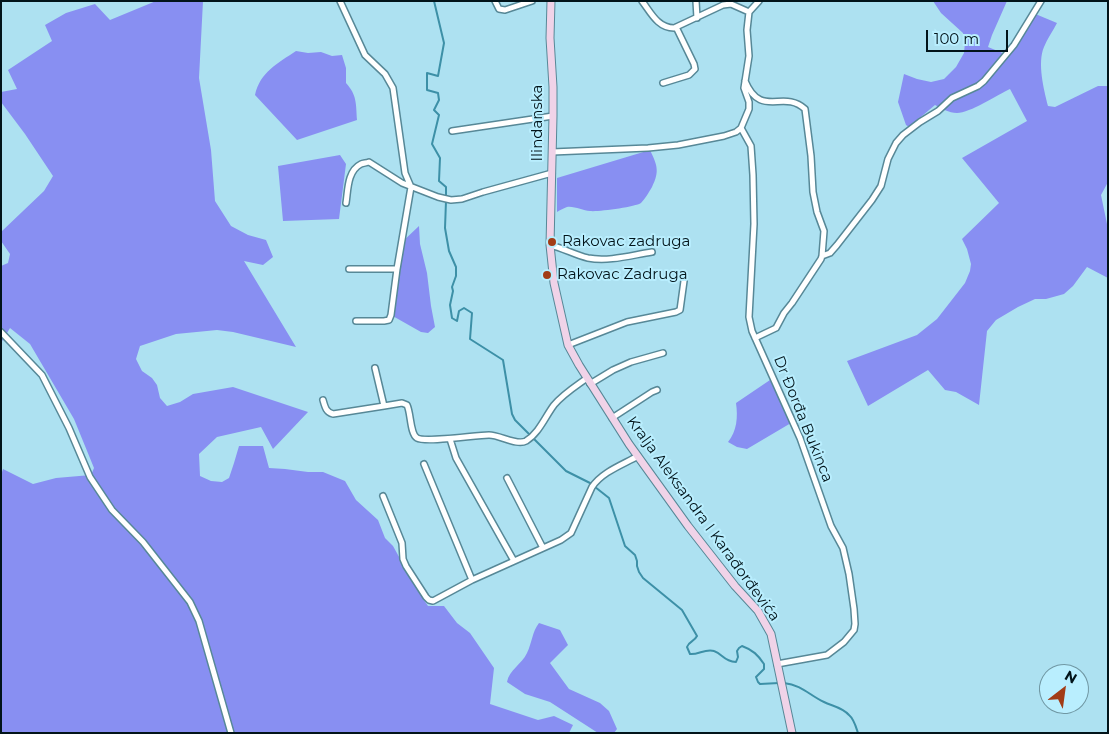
<!DOCTYPE html>
<html>
<head>
<meta charset="utf-8">
<style>
	body { margin:0 }
	#map { position:relative; width:1109px; height:734px; overflow:hidden; background:#ade1f1; font-family:Montserrat,sans-serif }
	canvas { display:block }
	.frame { position:absolute; inset:0; border:2px solid #02141a; pointer-events:none }
	.north { position:absolute; left:1039px; top:664px; width:50px; height:50px; box-sizing:border-box; background:#b9eefe; border:1px solid #7097a3; border-radius:50%; rotate:30deg; font-size:14px; font-weight:700; line-height:20px; text-align:center; color:#02141a }
	.north::after { content:''; display:block; margin:auto; width:18px; height:22px; background:#a23c16; clip-path:polygon(50% 0,100% 100%,50% 72%,0 100%) }
	.scale { position:absolute; left:926px; top:30px; width:82px; height:22px; box-sizing:border-box; border:2px solid #02141a; border-top:0; padding-left:6px; font-size:15px; line-height:18px; white-space:nowrap; color:#02141a; -webkit-text-stroke:4px #b9eefe; paint-order:stroke }
</style>
</head>
<body>
<div id="map">
<canvas width="1109" height="734"></canvas>
<div class="frame"></div>
<div class="north">N</div>
<div class="scale">100 m</div>
</div>
<script>
const c = document.querySelector('canvas').getContext('2d');
c.lineJoin = 'round';
function fill(path, color) { c.fillStyle = color; c.fill(path, 'evenodd'); }
function trace(path, color, width, dash) { c.strokeStyle = color; c.lineWidth = width; c.lineCap = dash ? 'butt' : 'round'; c.setLineDash(dash || []); c.stroke(path); }
function label(font, color, halo, rows, align = 'center') {
  c.font = font + ' Montserrat,sans-serif'; c.lineWidth = 4; c.setLineDash([]); c.textBaseline = 'middle'; c.strokeStyle = halo; c.fillStyle = color; for (const [text, x, y, turn = 0] of rows) {
    c.save(); c.translate(x, y); c.rotate((+turn || 0) * Math.PI / 180); c.textAlign = isNaN(turn) ? turn : align; if (halo) c.strokeText(text, 0, 0); c.fillText(text, 0, 0); c.restore();
  }
}
const forest = new Path2D(`
	M 156,1 L 203,1 L 199,78 L 211,150 L 215,201 L 231,226 L 248,235 L 266,240 L 273,257 L 263,265 L 244,261 L 296,347 L 233,332 L 217,330 L 176,334 L 140,346 L 136,359 L 142,371 L 152,378 L 157,385 L 160,398 L 167,406 L 180,402 L 193,394 L 233,387 L 308,412 L 273,449 L 261,427 L 217,437 L 199,454 L 200,476 L 211,481 L 222,482 L 229,478 L 234,463 L 239,446 L 263,446 L 269,468 L 285,469 L 308,472 L 323,472 L 345,481 L 356,500 L 378,520 L 385,538 L 393,546 L 418,591 L 428,606 L 444,606 L 457,623 L 470,633 L 494,668 L 490,704 L 538,720 L 554,716 L 573,725 L 569,733 L 1,733 L 1,475 L 3,469 L 33,484 L 56,478 L 91,475 L 94,468 L 74,419 L 30,344 L 10,328 L 1,343 L 1,266 L 8,263 L 10,254 L 1,241 L 1,232 L 44,191 L 53,176 L 25,134 L 1,102 L 1,92 L 17,89 L 8,70 L 52,41 L 45,25 L 66,13 L 95,4 L 110,20 Z
	M 933,1 L 1007,1 L 992,35 L 988,47 L 1005,54 L 1033,13 L 1057,23 C 1053,31 1047,39 1044,47 C 1037,63 1044,90 1048,106 L 1055,107 L 1098,86 L 1108,86 L 1108,182 L 1101,195 L 1107,224 L 1108,225 L 1108,278 L 1087,267 L 1073,286 L 1064,294 L 1046,299 L 1035,299 L 1018,307 L 996,320 L 987,331 L 979,405 L 956,392 L 945,390 L 928,370 L 868,406 L 847,361 L 917,335 L 937,319 L 965,283 L 970,271 L 971,264 L 967,249 L 962,239 L 999,203 L 962,158 L 1027,121 L 1010,89 C 997,95 970,113 957,113 C 949,113 941,108 935,105 L 909,127 L 906,125 L 898,102 L 904,74 L 917,79 L 931,82 L 944,79 L 956,67 L 964,53 L 965,42 L 963,33 L 941,13 Z
	M 296,51 L 308,53 L 321,52 L 332,56 L 342,55 L 346,68 L 346,83 C 357,95 356,104 357,120 L 297,140 L 255,95 C 260,72 278,63 296,51 Z
	M 650,150 C 657,165 660,171 652,187 C 649,192 645,199 641,203 C 635,207 598,212 590,211 C 583,211 575,206 567,207 C 564,208 560,210 557,212 L 557,178 Z
	M 340,155 L 346,164 L 339,219 L 283,221 L 278,166 Z
	M 419,226 L 420,244 L 427,273 L 431,306 L 435,327 L 428,333 L 421,332 L 391,315 L 401,243 Z
	M 770,380 L 791,423 L 747,449 L 737,447 L 728,442 C 737,431 738,417 736,403 Z
	M 539,623 L 560,630 L 568,645 L 550,663 L 569,689 L 600,703 L 609,711 L 617,729 L 614,733 L 598,733 L 550,702 L 525,694 L 507,682 C 509,670 522,664 527,653 C 532,643 532,632 539,623 Z`);
const stream = new Path2D(`
	M 434,1 L 444,43 L 438,76 L 427,73 L 427,90 L 438,93 L 439,100 L 434,110 L 439,115 L 432,144 L 440,158 L 439,181 L 446,187 L 446,196
	M 446,201 L 445,228 L 449,251 L 456,267 L 456,276 L 452,287 L 453,291 L 450,305 L 452,318 L 457,321 L 459,311 L 464,308 L 472,313 L 470,339 L 503,360 L 512,414 L 515,420 L 566,471 L 590,483 L 609,498 L 625,546 L 635,555 L 637,561 L 637,566 L 639,572 L 643,578 L 682,610 L 697,636 C 694,642 689,641 687,647 L 690,654 C 698,655 706,648 714,651 C 723,654 723,661 736,662 L 738,657 L 737,651 L 739,648 L 742,646 C 753,650 758,655 764,664 L 764,669 L 756,677 L 758,682 L 760,684 L 779,683
	M 784,683 C 802,685 809,695 824,702 C 832,706 842,707 849,715 C 854,719 856,727 858,733`);
const street = new Path2D(`
	M 340,1 L 365,55 L 385,74 L 393,88 L 405,173 L 411,187 L 397,269 L 391,315 L 389,320 L 384,321 L 356,321
	M 495,1 L 499,9 L 505,10 L 532,1
	M 642,1 C 651,13 658,28 674,28 L 723,5 L 731,4 L 749,12
	M 696,1 L 697,18
	M 745,81 C 761,119 783,89 805,109 L 811,156 L 813,192 L 817,212 L 824,231 L 822,256 L 821,259 L 792,303 L 784,313 L 776,328 L 755,338
	M 663,83 L 689,75 L 695,69 L 694,64 L 676,27
	M 741,128 L 751,146 L 753,175 L 754,224 L 749,317 L 752,331 L 800,438 L 831,526 L 843,548 L 849,574 L 854,609 L 855,624 L 854,630 L 844,642 L 827,655 L 777,664
	M 452,131 L 553,116
	M 552,152 L 648,148 L 678,145 L 724,136 L 736,132 L 741,128 L 749,109 L 749,102 L 744,88 L 749,56 L 747,30 L 749,12 L 759,1
	M 346,203 C 348,191 347,171 361,164 C 363,163 366,163 369,162 L 402,183 L 438,197 L 451,200 L 462,199 L 483,192 L 552,173
	M 550,245 C 563,248 575,255 588,258 C 609,262 632,255 652,252
	M 822,256 L 830,253 L 837,245 L 872,200 L 881,186 L 888,159 L 896,143 L 903,135 L 920,122 L 938,111 L 952,98 L 978,86 L 984,81 L 1014,45 L 1041,1
	M 349,269 L 397,269
	M 1,332 L 42,375 L 69,428 L 90,477 L 112,510 L 143,542 L 190,602 L 199,621 L 231,733
	M 568,345 L 627,322 L 676,312 L 680,310 L 684,281
	M 375,368 L 384,406 L 402,403 L 407,405 C 411,413 410,434 417,438 C 426,443 476,435 489,435 C 500,435 517,446 526,441 C 539,433 545,417 554,405 C 563,394 576,386 587,378
	M 590,384 L 613,370 L 631,362 L 663,353
	M 323,400 C 325,407 326,412 333,414 L 384,406
	M 612,418 L 652,392 L 657,390
	M 450,439 L 456,458 L 514,561
	M 424,464 L 472,580
	M 507,478 L 543,548
	M 383,496 L 402,543 L 403,559 L 406,566 L 426,597 L 429,600 L 433,601 L 472,580 L 561,540 L 571,533 L 592,487 C 602,472 622,465 638,456`);
const secondary = new Path2D(`
	M 551,1 L 550,38 L 553,87 L 553,116 L 550,245 L 554,283 L 568,345 L 579,365 L 629,444 L 688,526 L 735,586 L 758,611 L 771,634 L 792,733`);
const markers = [
	[552,242,5,"#a23c16"],
	[547,275,5,"#a23c16"]
];
const streetNames = [
	["Ilindanska",538,123,-90],
	["Dr Đorđa Bukinca",803,419,68],
	["Kralja Aleksandra I Karađorđevića",703,519,54]
];
const poiNames = [
	["Rakovac zadruga",562,242],
	["Rakovac Zadruga",557,275]
];
fill(forest, '#888ff2');
trace(stream, '#3d90a7', 2);
trace(street, '#578897', 8);
trace(secondary, '#578897', 9);
trace(street, '#fff', 5);
trace(secondary, '#f0d3e8', 7);
for (const [x, y, r, color] of markers) { const dot = new Path2D(); dot.arc(x, y, r, 0, 2 * Math.PI); c.fillStyle = color; c.fill(dot); trace(dot, '#b9eefe', 2); }
label('15px', '#02141a', '#b9eefe', streetNames);
label('15px', '#02141a', '#b9eefe', poiNames, 'left');
</script>
</body>
</html>
